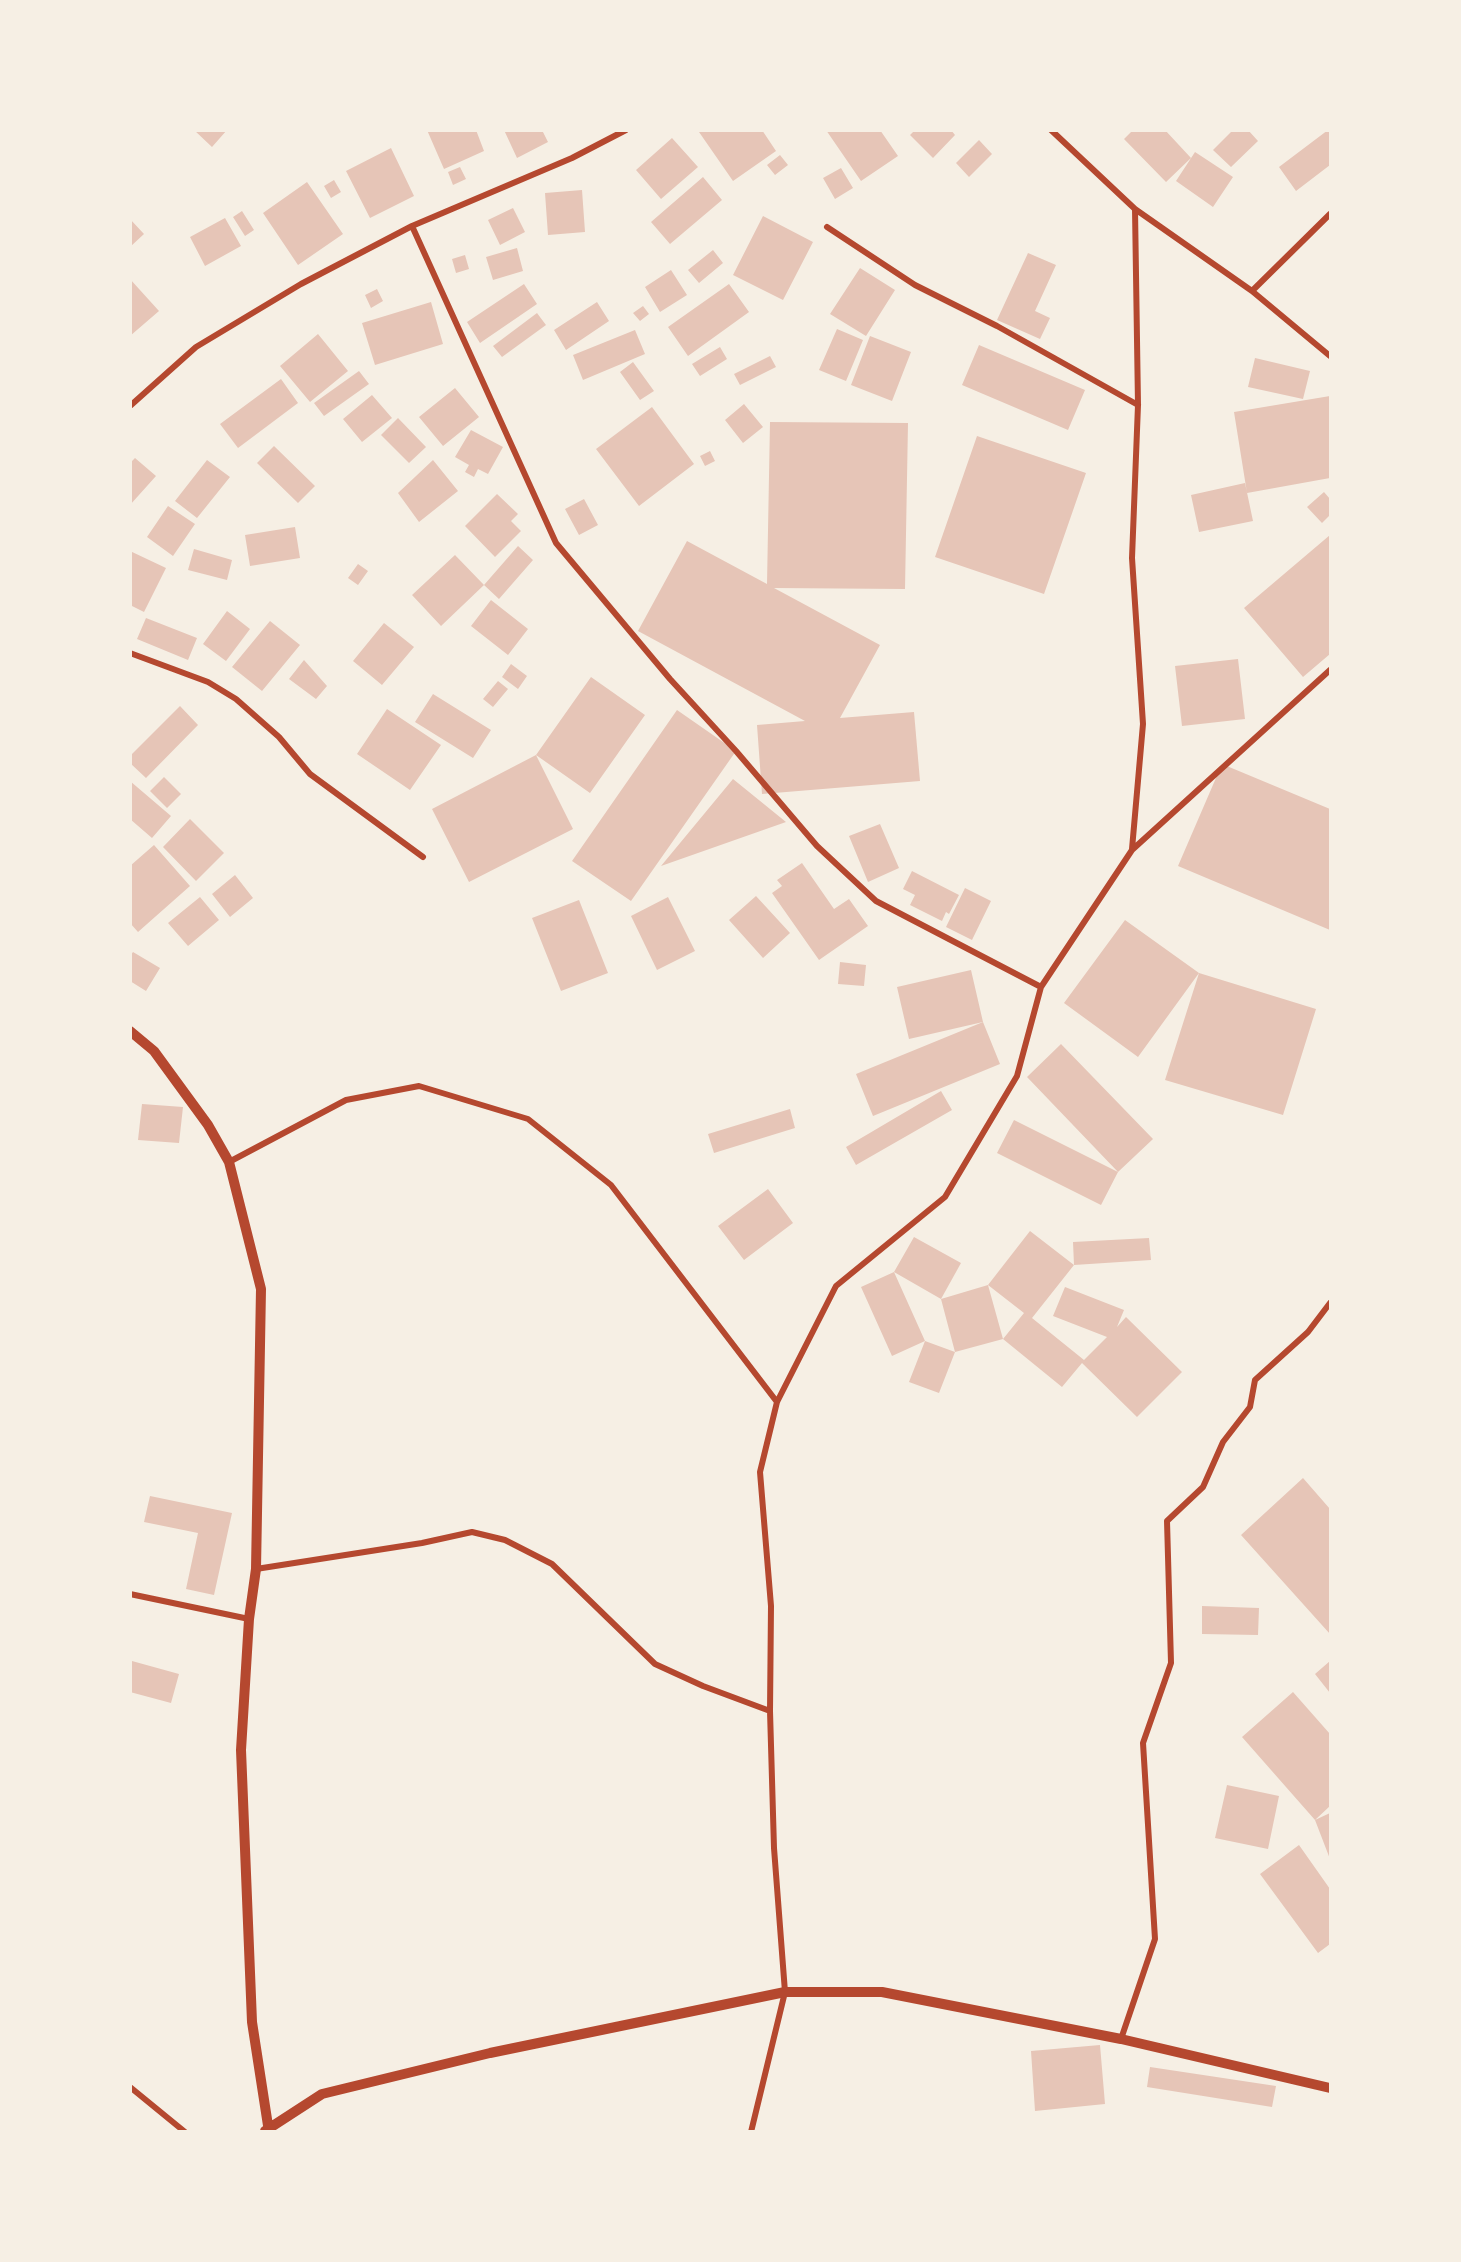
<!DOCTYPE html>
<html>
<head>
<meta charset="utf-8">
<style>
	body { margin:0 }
	#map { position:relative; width:1461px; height:2262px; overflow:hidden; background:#f6efe4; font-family:Arial,sans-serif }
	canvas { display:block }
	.frame { position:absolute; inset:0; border:132px solid #f6efe4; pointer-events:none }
</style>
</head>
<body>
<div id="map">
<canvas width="1461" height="2262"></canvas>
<div class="frame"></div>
</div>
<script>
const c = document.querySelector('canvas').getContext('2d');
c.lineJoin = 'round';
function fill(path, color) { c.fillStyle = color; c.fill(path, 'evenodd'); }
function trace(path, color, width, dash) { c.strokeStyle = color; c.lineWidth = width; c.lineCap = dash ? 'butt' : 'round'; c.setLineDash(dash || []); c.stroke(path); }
const building = new Path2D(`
	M 194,130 L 227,130 L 212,147 Z
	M 427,130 L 476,130 L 484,151 L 444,169 Z
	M 504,130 L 542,130 L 548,142 L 517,158 Z
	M 701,130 L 762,130 L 776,151 L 733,181 L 699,132 Z
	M 826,130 L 880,130 L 898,156 L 861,181 Z
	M 915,130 L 951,130 L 955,135 L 933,158 L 910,135 Z
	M 1133,130 L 1165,130 L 1191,158 L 1166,182 L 1124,139 Z
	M 1233,130 L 1248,130 L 1258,141 L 1231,167 L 1213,150 Z
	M 1328,130 L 1330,130 L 1330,165 L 1296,191 L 1279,167 Z
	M 672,138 L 698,167 L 661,199 L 636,170 Z
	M 979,140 L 992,154 L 969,177 L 956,163 Z
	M 391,148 L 414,196 L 370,218 L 346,171 Z
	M 1195,152 L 1233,177 L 1213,207 L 1176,181 Z
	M 780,155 L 788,165 L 775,175 L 767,165 Z
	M 460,167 L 466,179 L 453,185 L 448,172 Z
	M 841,168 L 853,188 L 835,199 L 823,178 Z
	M 703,177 L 722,200 L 670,244 L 651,222 Z
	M 334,180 L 341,192 L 331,198 L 324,186 Z
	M 307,182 L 343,234 L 298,265 L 263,213 Z
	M 582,190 L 585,232 L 548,235 L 545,193 Z
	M 513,208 L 525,232 L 500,245 L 488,220 Z
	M 242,211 L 254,230 L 245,236 L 233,217 Z
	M 763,216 L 813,242 L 783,300 L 733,275 Z
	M 225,218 L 241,246 L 205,266 L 190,237 Z
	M 130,219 L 144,234 L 130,247 Z
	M 517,248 L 523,271 L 493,280 L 486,257 Z
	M 713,250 L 723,263 L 699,283 L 688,270 Z
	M 1028,253 L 1056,265 L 1035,311 L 1050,318 L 1040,339 L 997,320 Z
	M 465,255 L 469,269 L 456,273 L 452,259 Z
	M 860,268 L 895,290 L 866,336 L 830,314 Z
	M 671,270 L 687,295 L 660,312 L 645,287 Z
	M 130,279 L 159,311 L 130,336 Z
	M 524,284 L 537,304 L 480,343 L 467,322 Z
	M 729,284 L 749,312 L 688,356 L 668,327 Z
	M 377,289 L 383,301 L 371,308 L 365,295 Z
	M 431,302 L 443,344 L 375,365 L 362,323 Z
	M 597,302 L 609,321 L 566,350 L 554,330 Z
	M 643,306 L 649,314 L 640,321 L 633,313 Z
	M 537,313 L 546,325 L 502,357 L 493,346 Z
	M 837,329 L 863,340 L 846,381 L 819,370 Z
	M 635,330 L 645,354 L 583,380 L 573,355 Z
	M 318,334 L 348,371 L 310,402 L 280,366 Z
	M 870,336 L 911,352 L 892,401 L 851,385 Z
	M 979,345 L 1085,390 L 1068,430 L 962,385 Z
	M 720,347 L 727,359 L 700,376 L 692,364 Z
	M 770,356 L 776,367 L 740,385 L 734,374 Z
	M 1255,358 L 1310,371 L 1303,399 L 1248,387 Z
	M 633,362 L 654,391 L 640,400 L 620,372 Z
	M 359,371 L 369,384 L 324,416 L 314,403 Z
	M 281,379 L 298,403 L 238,448 L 220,424 Z
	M 455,388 L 479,417 L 443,446 L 419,417 Z
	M 372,395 L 392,418 L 362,442 L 343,419 Z
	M 1330,396 L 1330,478 L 1247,493 L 1234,412 Z
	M 744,404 L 763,427 L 743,443 L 725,420 Z
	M 652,407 L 694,464 L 639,506 L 596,449 Z
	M 398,418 L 426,447 L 409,463 L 381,435 Z
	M 770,422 L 908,423 L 905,589 L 774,588 L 880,645 L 840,718 L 914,712 L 920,781 L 762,794 L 757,725 L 805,721 L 638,631 L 687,541 L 767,584 Z
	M 471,430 L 503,447 L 488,474 L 478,469 L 474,477 L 465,472 L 469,465 L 455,457 Z
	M 977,436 L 1086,473 L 1044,594 L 935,557 Z
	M 274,446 L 315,486 L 298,503 L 257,463 Z
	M 710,451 L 715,461 L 705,466 L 700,456 Z
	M 135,458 L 156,476 L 130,505 L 130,463 Z
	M 207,460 L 230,477 L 197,518 L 175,501 Z
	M 433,460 L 458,491 L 419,522 L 398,493 Z
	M 1245,483 L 1253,521 L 1199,532 L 1191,495 Z
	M 1324,492 L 1330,499 L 1330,515 L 1322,523 L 1307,507 Z
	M 497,494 L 518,514 L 511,521 L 521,531 L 495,557 L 465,526 Z
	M 584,499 L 598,525 L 579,535 L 565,509 Z
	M 168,506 L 195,524 L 173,556 L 147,537 Z
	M 295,527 L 300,558 L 250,566 L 245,535 Z
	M 1330,535 L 1330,654 L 1303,677 L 1244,608 Z
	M 518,546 L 533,560 L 499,599 L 484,585 Z
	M 194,549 L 232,560 L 227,580 L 188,570 Z
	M 130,551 L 166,568 L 144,612 L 130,605 Z
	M 455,555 L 484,585 L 441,626 L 412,595 Z
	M 358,564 L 368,571 L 358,585 L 348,578 Z
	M 491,600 L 528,629 L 508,655 L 471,626 Z
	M 227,611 L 250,629 L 226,661 L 203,644 Z
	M 146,618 L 197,638 L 188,660 L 137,639 Z
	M 270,621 L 300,645 L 262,691 L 232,667 Z
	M 384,623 L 414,647 L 382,685 L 353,661 Z
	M 1238,659 L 1245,719 L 1182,726 L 1175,666 Z
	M 304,660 L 327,686 L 316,699 L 289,679 Z
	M 511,664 L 527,676 L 518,689 L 502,677 Z
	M 591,677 L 645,715 L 590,793 L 536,755 L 573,829 L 469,882 L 432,809 L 536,755 Z
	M 498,681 L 508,689 L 493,707 L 483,699 Z
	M 433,694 L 491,730 L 473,758 L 415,722 Z
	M 180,706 L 198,725 L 146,778 L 130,763 L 130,756 Z
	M 387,709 L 441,745 L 410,790 L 357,754 Z
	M 677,710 L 736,751 L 631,901 L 572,861 Z
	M 1222,764 L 1330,809 L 1330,930 L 1178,866 Z
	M 164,777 L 181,794 L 167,808 L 150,791 Z
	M 733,779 L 786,822 L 661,866 Z
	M 130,781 L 171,816 L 152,838 L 130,819 Z
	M 190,819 L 224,853 L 196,881 L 163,847 Z
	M 880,824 L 899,868 L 868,882 L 849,836 Z
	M 154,845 L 190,886 L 138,932 L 130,923 L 130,866 Z
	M 802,863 L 834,909 L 849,899 L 868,926 L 819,960 L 772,893 L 782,886 L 777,880 Z
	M 912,871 L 959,895 L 949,914 L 946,912 L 942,921 L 910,905 L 915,895 L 903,889 Z
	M 235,875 L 253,898 L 230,917 L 212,894 Z
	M 965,888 L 991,901 L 972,940 L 946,927 Z
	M 756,896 L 790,933 L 763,958 L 729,920 Z
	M 200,897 L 219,920 L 188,946 L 168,923 Z
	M 668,897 L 695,951 L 657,970 L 631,916 Z
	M 579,900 L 608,973 L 561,991 L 532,918 Z
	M 1125,920 L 1199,973 L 1138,1057 L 1064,1003 Z
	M 133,952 L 160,968 L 146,991 L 130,981 L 130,956 Z
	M 840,962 L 866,965 L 864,986 L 838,984 Z
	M 971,970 L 983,1022 L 909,1039 L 897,987 Z
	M 1199,973 L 1316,1009 L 1283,1115 L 1165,1080 Z
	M 983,1022 L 1000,1064 L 873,1116 L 856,1074 Z
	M 1061,1044 L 1153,1139 L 1118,1172 L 1101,1205 L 997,1153 L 1014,1120 L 1118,1172 L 1027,1077 Z
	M 941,1091 L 952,1110 L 856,1165 L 846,1147 Z
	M 142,1104 L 183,1107 L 179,1143 L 138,1140 Z
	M 790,1109 L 795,1128 L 714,1153 L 708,1134 Z
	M 768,1189 L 793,1223 L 744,1260 L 718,1226 Z
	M 1030,1231 L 1074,1265 L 1073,1242 L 1149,1238 L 1151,1260 L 1074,1265 L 1032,1318 L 1084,1360 L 1107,1337 L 1053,1316 L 1065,1287 L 1124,1310 L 1117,1327 L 1126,1317 L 1182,1372 L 1137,1417 L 1082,1363 L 1062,1387 L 1003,1339 L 1024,1313 L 988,1285 Z
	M 914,1237 L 961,1263 L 941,1299 L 894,1272 Z
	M 894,1272 L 925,1341 L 892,1356 L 861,1287 Z
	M 988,1285 L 1003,1339 L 955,1352 L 941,1299 Z
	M 925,1341 L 955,1352 L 939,1393 L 909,1382 Z
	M 1303,1478 L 1330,1509 L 1330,1634 L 1241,1535 Z
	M 150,1496 L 232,1513 L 214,1595 L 186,1589 L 198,1533 L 144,1522 Z
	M 1202,1606 L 1259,1608 L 1258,1635 L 1202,1634 Z
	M 132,1661 L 179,1674 L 171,1703 L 130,1692 Z
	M 1330,1661 L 1330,1693 L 1315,1674 Z
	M 1293,1692 L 1330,1734 L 1330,1806 L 1315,1820 L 1242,1737 Z
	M 1227,1785 L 1279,1796 L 1268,1849 L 1215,1838 Z
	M 1330,1813 L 1330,1859 L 1315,1820 Z
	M 1299,1845 L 1330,1889 L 1330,1944 L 1318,1953 L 1260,1874 Z
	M 1100,2045 L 1105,2104 L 1035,2111 L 1031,2051 Z
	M 1150,2067 L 1276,2086 L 1272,2107 L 1147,2087 Z`);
const minor = new Path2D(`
	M 1051,130 L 1135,209 L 1252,291 L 1330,356
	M 412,226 L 556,543 L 670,679 L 736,751 L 817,846 L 876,901 L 1041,987
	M 827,227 L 915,285 L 997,326 L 1138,405
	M 1252,291 L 1330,214
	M 130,406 L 196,347 L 301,284 L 412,226 L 572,158 L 626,130
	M 130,653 L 208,682 L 236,699 L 279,737 L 310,774 L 423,857
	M 1132,849 L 1143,724 L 1132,558 L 1138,405 L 1135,209
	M 229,1162 L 346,1100 L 419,1086 L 528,1119 L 611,1185 L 777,1402
	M 256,1569 L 422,1543 L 472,1532 L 505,1540 L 552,1564 L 655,1664 L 703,1686 L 770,1711
	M 130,1594 L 249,1619
	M 1121,2039 L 1155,1939 L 1143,1743 L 1171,1663 L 1167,1521 L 1203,1487 L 1223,1442 L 1250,1407 L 1255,1380 L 1308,1332 L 1330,1303
	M 130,2087 L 185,2132
	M 751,2132 L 785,1992 L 774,1848 L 770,1711 L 771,1606 L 760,1472 L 777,1402 L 836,1286 L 945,1197 L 1017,1076 L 1041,987 L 1132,850 L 1330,670`);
const tertiary = new Path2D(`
	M 130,1031 L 154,1051 L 208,1125 L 229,1162 L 261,1289 L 256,1569 L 249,1619 L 241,1750 L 252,2022 L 269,2132
	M 265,2131 L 322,2094 L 490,2053 L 785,1992 L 882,1992 L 1121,2039 L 1330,2088`);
fill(building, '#e6c5b7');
trace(minor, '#b5482f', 6);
trace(tertiary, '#b5482f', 10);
</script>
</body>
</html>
